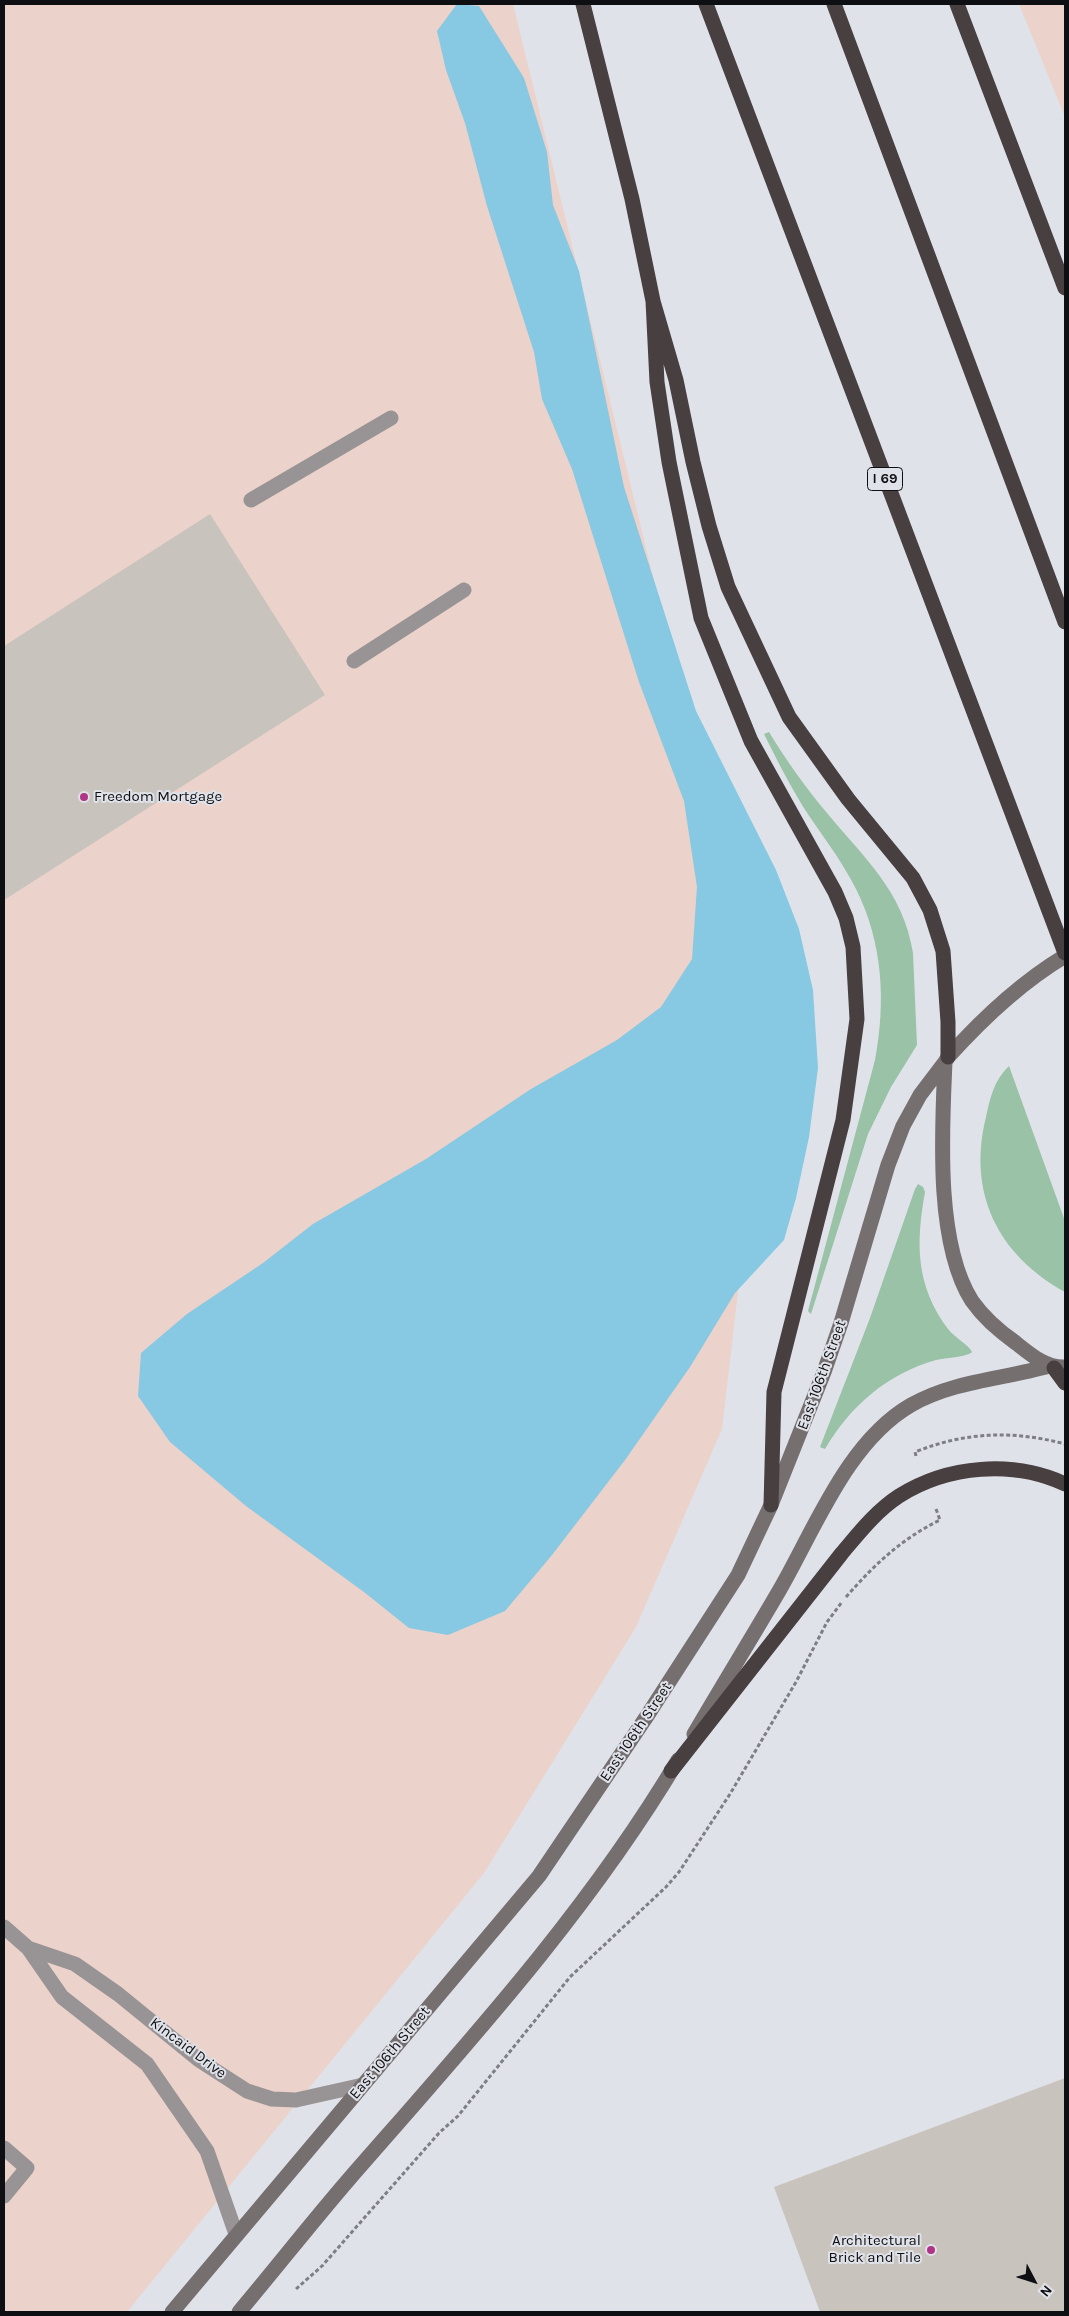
<!DOCTYPE html>
<html>
<head>
<meta charset="utf-8">
<style>
	body { margin:0 }
	#map { position:relative; width:1069px; height:2316px; overflow:hidden; background:#e0e2e9; font-family:Karla,sans-serif }
	canvas { display:block }
	.frame { position:absolute; inset:0; border:5px solid #0e0f12; pointer-events:none }
	.north { position:absolute; left:1009px; top:2256px; width:50px; height:50px; -webkit-text-stroke:4px #e0e2e9; paint-order:stroke; rotate:130deg; font-size:14px; font-weight:700; line-height:20px; text-align:center; color:#0e0f12 }
	.north::after { content:''; display:block; margin:auto; width:18px; height:22px; background:#0e0f12; clip-path:polygon(50% 0,100% 100%,50% 72%,0 100%) }
</style>
</head>
<body>
<div id="map">
<canvas width="1069" height="2316"></canvas>
<div class="frame"></div>
<div class="north">N</div>
</div>
<script>
const c = document.querySelector('canvas').getContext('2d');
c.lineJoin = 'round';
function fill(path, color) { c.fillStyle = color; c.fill(path, 'evenodd'); }
function trace(path, color, width, dash) { c.strokeStyle = color; c.lineWidth = width; c.lineCap = dash ? 'butt' : 'round'; c.setLineDash(dash || []); c.stroke(path); }
function label(font, color, halo, rows, align = 'center') {
  c.font = font + ' Karla,sans-serif'; c.lineWidth = 4; c.setLineDash([]); c.textBaseline = 'middle'; c.strokeStyle = halo; c.fillStyle = color; for (const [text, x, y, turn = 0] of rows) {
    c.save(); c.translate(x, y); c.rotate((+turn || 0) * Math.PI / 180); c.textAlign = isNaN(turn) ? turn : align; if (halo) c.strokeText(text, 0, 0); c.fillText(text, 0, 0); c.restore();
  }
}
const commercial = new Path2D(`
	M 4,4 L 513,4 L 767,1043 L 722,1429 L 636,1627 L 484,1873 L 127,2312 L 4,2312 Z
	M 1019,4 L 1065,4 L 1065,117 Z`);
const green = new Path2D(`
	M 769,732 C 786,760 805,787 827,813 C 865,859 903,891 913,953 L 917,1045 L 891,1087 L 868,1134 L 811,1314 L 808,1311 L 875,1060 C 886,1002 883,943 856,889 C 841,859 820,833 802,805 C 788,782 776,758 764,734 Z
	M 1009,1066 L 1065,1221 L 1065,1292 C 998,1255 967,1193 986,1117 C 990,1098 994,1080 1009,1066 Z
	M 918,1184 L 923,1187 L 925,1192 C 916,1242 915,1285 948,1329 C 954,1337 969,1345 972,1352 C 967,1357 945,1358 936,1360 C 887,1374 850,1406 825,1449 L 820,1447 L 870,1318 L 915,1189 Z`);
const water = new Path2D(`
	M 457,4 L 479,6 L 524,78 L 547,152 L 553,205 L 579,271 L 624,487 L 696,711 L 776,870 L 799,929 L 813,990 L 818,1068 L 809,1137 L 796,1198 L 784,1240 L 735,1293 L 690,1367 L 625,1460 L 552,1555 L 505,1611 L 448,1635 L 409,1628 L 364,1592 L 246,1506 L 170,1442 L 138,1396 L 141,1353 L 187,1314 L 263,1263 L 313,1224 L 426,1159 L 531,1089 L 617,1040 L 661,1007 L 692,959 L 697,887 L 684,801 L 639,682 L 572,469 L 542,399 L 534,352 L 487,206 L 465,123 L 446,70 L 437,31 Z`);
const building = new Path2D(`
	M 210,514 L 325,695 L 4,900 L 4,646 Z
	M 1065,2078 L 1065,2312 L 820,2312 L 774,2187 Z`);
const path = new Path2D(`
	M 916,1456 L 915,1452 C 965,1432 1013,1430 1065,1444
	M 846,1597 C 874,1565 901,1539 940,1520 L 936,1509
	M 296,2289 L 322,2266 L 439,2133 L 458,2116 L 570,1977 L 666,1887 L 679,1872 L 730,1794 L 796,1682 L 827,1622 L 842,1602`);
const lane = new Path2D(`
	M 251,500 L 391,418
	M 354,661 L 464,590
	M 4,2148 L 27,2168 L 4,2196`);
const street = new Path2D(`
	M 4,1927 L 28,1948 L 62,1997 L 147,2064 L 207,2151 L 236,2234
	M 28,1948 L 75,1964 L 118,1994 L 199,2060 L 247,2091 L 272,2099 L 296,2100 L 363,2085`);
const secondary = new Path2D(`
	M 1065,956 C 1020,983 983,1018 948,1057 L 945,1062 C 942,1130 935,1243 972,1301 C 984,1318 999,1331 1016,1343 C 1031,1355 1046,1368 1065,1367
	M 694,1734 C 722,1686 751,1639 779,1591 C 815,1529 847,1442 911,1405 C 953,1381 1003,1379 1049,1366
	M 172,2312 L 539,1876 L 647,1716 L 738,1575 L 771,1505 L 824,1372 L 841,1323 L 888,1165 L 903,1126 L 920,1095 L 945,1062
	M 239,2312 C 276,2268 312,2222 350,2178 C 466,2045 587,1913 678,1760`);
const highway = new Path2D(`
	M 583,4 L 632,199 L 653,301 L 676,380 L 693,462 L 709,526 L 728,587 L 789,717 L 848,799 L 913,878 L 930,910 L 943,951 L 948,1022 L 948,1057
	M 706,4 L 1065,953
	M 834,4 L 1065,622
	M 957,4 L 1065,288
	M 653,301 L 657,382 L 669,462 L 701,618 L 751,741 L 835,892 L 846,918 L 853,947 L 857,1019 L 843,1120 L 774,1392 L 771,1505
	M 1054,1368 L 1065,1383
	M 671,1771 L 842,1553 C 859,1533 876,1511 899,1496 C 948,1465 1013,1460 1065,1484`);
const markers = [
	[84,797,5,"#b03587"],
	[931,2250,5,"#b03587"]
];
const shields = [
	[885,479,35]
];
const shieldNames = [
	["I 69",885,479]
];
const poiNames = [
	["Freedom Mortgage",94,797],
	["Architectural",921,2241,"right"],
	["Brick and Tile",921,2258,"right"]
];
const streetNames = [
	["East 106th Street",822,1375,-70],
	["East 106th Street",636,1732,-56],
	["Kincaid Drive",188,2048,37],
	["East 106th Street",390,2053,-50]
];
fill(commercial, '#ebd2ca');
fill(green, '#99c2a7');
fill(water, '#87c8e3');
fill(building, '#c8c4bd');
trace(path, '#7d7f84', 3, [4, 2.5]);
trace(lane, '#989495', 15);
trace(street, '#989495', 15);
trace(secondary, '#756f70', 15);
trace(highway, '#473f40', 15);
for (const [x, y, r, color] of markers) { const dot = new Path2D(); dot.arc(x, y, r, 0, 2 * Math.PI); c.fillStyle = color; c.fill(dot); trace(dot, '#e0e2e9', 2); }
for (const [x, y, w] of shields) { const box = new Path2D(); box.roundRect(x - w / 2, y - 11.5, w, 23, 4); c.fillStyle = '#e0e2e9'; c.fill(box); trace(box, '#0e0f12', 1); }
label('bold 14px', '#0e0f12', null, shieldNames);
label('15px', '#0e0f12', '#e0e2e9', poiNames, 'left');
label('15px', '#0e0f12', '#e0e2e9', streetNames);
</script>
</body>
</html>
